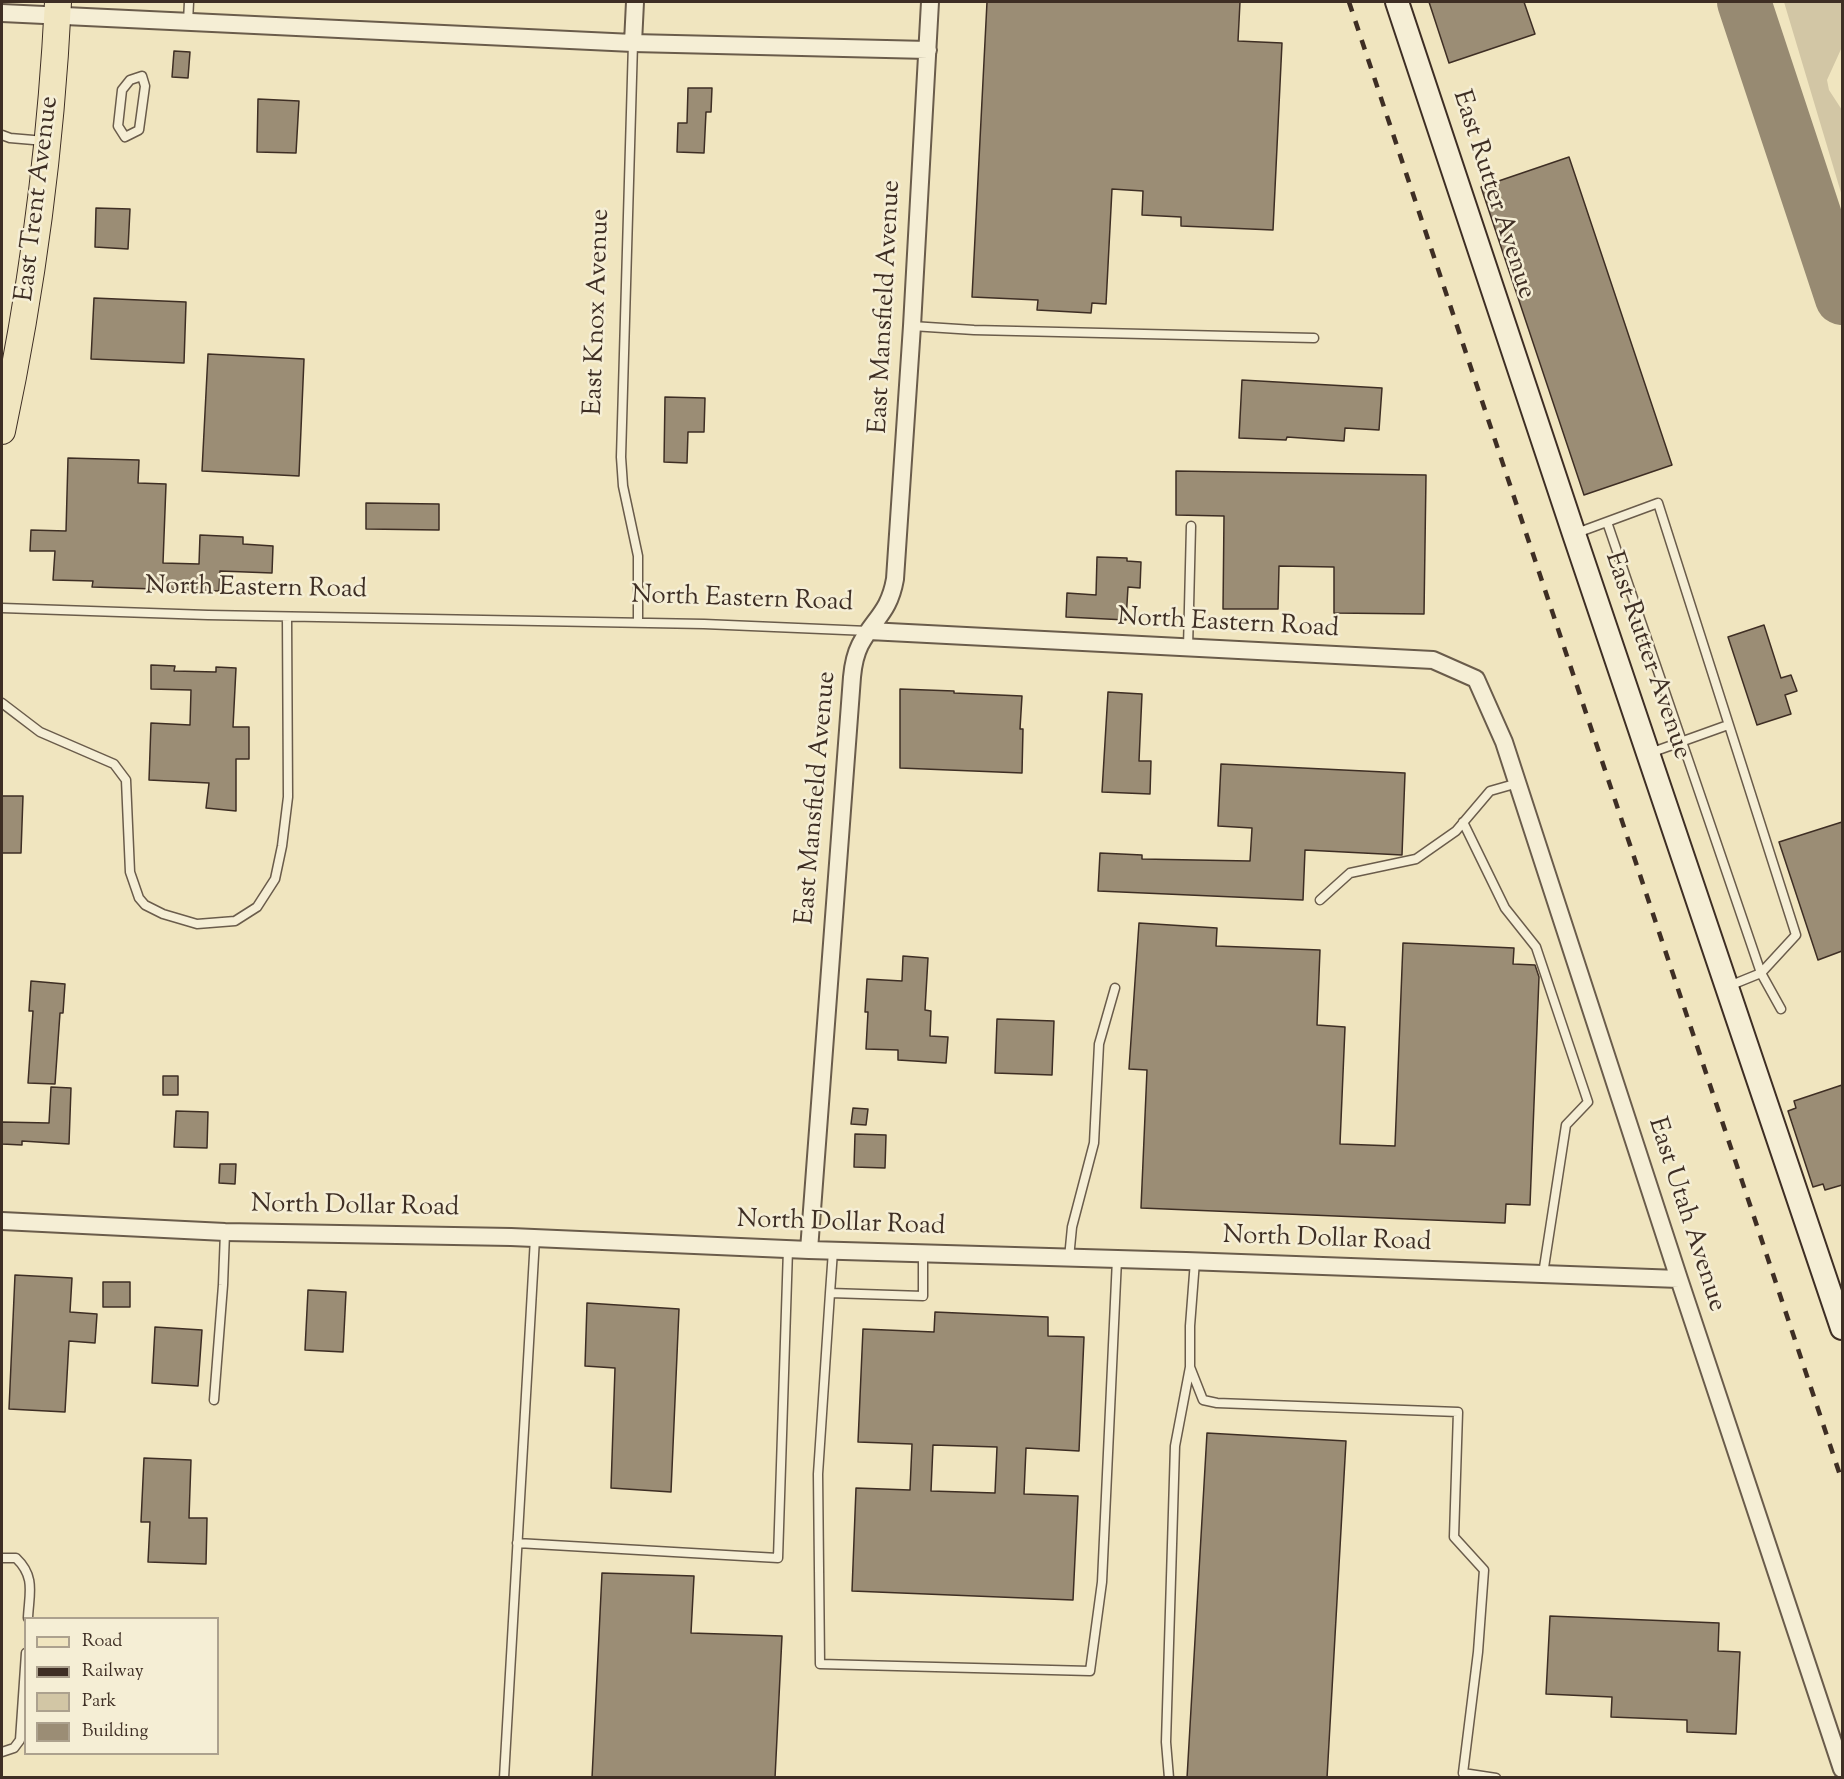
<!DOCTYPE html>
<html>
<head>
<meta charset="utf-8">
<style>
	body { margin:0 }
	#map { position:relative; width:1844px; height:1779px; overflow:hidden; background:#f0e5bf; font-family:"Sorts Mill Goudy",serif }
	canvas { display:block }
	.frame { position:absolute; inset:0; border:3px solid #3e2e24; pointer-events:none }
	.legend { position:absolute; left:24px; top:1617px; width:195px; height:138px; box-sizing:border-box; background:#f5eed5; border:2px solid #aca18e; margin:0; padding:8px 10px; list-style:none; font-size:18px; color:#3e2e24 }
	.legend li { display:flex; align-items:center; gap:12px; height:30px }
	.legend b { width:30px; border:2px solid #aca18e }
</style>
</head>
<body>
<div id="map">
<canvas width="1844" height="1779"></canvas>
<div class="frame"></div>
<ul class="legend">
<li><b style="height:8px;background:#f0e5bf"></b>Road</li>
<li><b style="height:8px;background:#3e2e24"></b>Railway</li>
<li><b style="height:16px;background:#d2c6a5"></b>Park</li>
<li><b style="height:16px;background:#9b8d75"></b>Building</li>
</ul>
</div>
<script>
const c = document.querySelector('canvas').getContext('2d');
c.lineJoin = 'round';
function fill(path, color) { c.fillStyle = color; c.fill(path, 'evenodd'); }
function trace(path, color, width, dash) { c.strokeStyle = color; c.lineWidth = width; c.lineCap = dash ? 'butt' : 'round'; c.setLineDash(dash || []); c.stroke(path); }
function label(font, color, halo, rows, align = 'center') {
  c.font = font + ' "Sorts Mill Goudy",serif'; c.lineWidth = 5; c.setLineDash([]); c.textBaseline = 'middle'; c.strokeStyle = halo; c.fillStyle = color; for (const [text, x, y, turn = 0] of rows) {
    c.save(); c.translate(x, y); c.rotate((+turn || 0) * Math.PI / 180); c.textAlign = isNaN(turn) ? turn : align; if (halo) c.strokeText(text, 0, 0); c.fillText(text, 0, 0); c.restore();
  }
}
const green = new Path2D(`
	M 1784,2 L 1842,2 L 1842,47 L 1827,80 L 1829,90 L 1842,110 L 1842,196 Z`);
const taxiway = new Path2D(`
	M 1744,2 L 1842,298`);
const building = new Path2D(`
	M 987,2 L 1240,2 L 1238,41 L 1282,43 L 1273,230 L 1181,226 L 1181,217 L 1142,215 L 1143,191 L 1112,189 L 1106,304 L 1092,303 L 1091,313 L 1037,310 L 1038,300 L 972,297 Z
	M 1429,2 L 1524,2 L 1535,34 L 1449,63 Z
	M 174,51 L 190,52 L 188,78 L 172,77 Z
	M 688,88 L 712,88 L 711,112 L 706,112 L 704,153 L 677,152 L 678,123 L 687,123 Z
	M 258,99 L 299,101 L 296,153 L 257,152 Z
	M 1569,157 L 1672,465 L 1584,495 L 1481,187 Z
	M 96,208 L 130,209 L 128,249 L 95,247 Z
	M 94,298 L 186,302 L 184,363 L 91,359 Z
	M 208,354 L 304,359 L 299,476 L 202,471 Z
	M 1242,380 L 1382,388 L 1379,430 L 1345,428 L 1344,441 L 1287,437 L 1286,440 L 1239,438 Z
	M 665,397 L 705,398 L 704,432 L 688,432 L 687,463 L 664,462 Z
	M 68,458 L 139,460 L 138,483 L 166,484 L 163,563 L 199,564 L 200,535 L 243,537 L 243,544 L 273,546 L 272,573 L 220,571 L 219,591 L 92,587 L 93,581 L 53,580 L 55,551 L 30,551 L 31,530 L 66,531 Z
	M 1176,471 L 1426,475 L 1424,614 L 1334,613 L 1334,567 L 1279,566 L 1278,609 L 1223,609 L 1224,516 L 1176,515 Z
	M 366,503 L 439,504 L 439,530 L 366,529 Z
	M 1097,557 L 1127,558 L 1127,561 L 1141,562 L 1140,588 L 1128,587 L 1126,620 L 1066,617 L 1067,593 L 1096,595 Z
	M 1764,625 L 1781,678 L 1791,675 L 1797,691 L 1785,695 L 1791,714 L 1757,725 L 1728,637 Z
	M 151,665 L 175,666 L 174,671 L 216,672 L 216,667 L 236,668 L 233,727 L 249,727 L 249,759 L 236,759 L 236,811 L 206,808 L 209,783 L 149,780 L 151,723 L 190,725 L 191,690 L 151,689 Z
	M 900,689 L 954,691 L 954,693 L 1022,696 L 1020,729 L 1023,729 L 1022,773 L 900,768 Z
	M 1108,692 L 1142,694 L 1139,761 L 1151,761 L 1150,794 L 1102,792 Z
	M 1221,764 L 1405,773 L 1402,855 L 1305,850 L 1303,900 L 1098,891 L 1100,853 L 1142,855 L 1142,859 L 1250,861 L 1252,828 L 1218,826 Z
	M 2,796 L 23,796 L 21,853 L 2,853 Z
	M 1842,822 L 1842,951 L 1818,960 L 1779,842 Z
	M 1139,923 L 1217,928 L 1216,946 L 1320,950 L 1317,1025 L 1345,1027 L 1340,1144 L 1395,1146 L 1403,943 L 1514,948 L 1513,964 L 1535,965 L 1539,977 L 1530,1205 L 1506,1204 L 1505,1223 L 1141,1208 L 1147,1070 L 1129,1069 Z
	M 903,956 L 928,958 L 925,1010 L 931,1011 L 930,1036 L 948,1037 L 946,1063 L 898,1060 L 898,1050 L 866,1049 L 868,1012 L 865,1012 L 867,979 L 902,981 Z
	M 31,981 L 65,984 L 63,1013 L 60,1013 L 55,1084 L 28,1083 L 33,1011 L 29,1011 Z
	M 997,1019 L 1054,1021 L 1052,1075 L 995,1073 Z
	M 163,1076 L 178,1076 L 178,1095 L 163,1095 Z
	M 1842,1085 L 1842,1185 L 1825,1190 L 1823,1184 L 1813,1187 L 1788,1111 L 1796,1108 L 1794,1101 Z
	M 51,1087 L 71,1088 L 69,1144 L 22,1141 L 22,1145 L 2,1144 L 2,1122 L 49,1123 Z
	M 853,1108 L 868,1109 L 866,1125 L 851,1124 Z
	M 176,1111 L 208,1112 L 207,1148 L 174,1147 Z
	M 855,1134 L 886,1135 L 885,1168 L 854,1167 Z
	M 220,1164 L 236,1164 L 235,1184 L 219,1183 Z
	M 15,1275 L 72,1278 L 70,1312 L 97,1314 L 95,1343 L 69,1341 L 65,1412 L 9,1409 Z
	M 103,1282 L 130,1282 L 130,1307 L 103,1307 Z
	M 308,1290 L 346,1292 L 343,1352 L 305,1350 Z
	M 587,1303 L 679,1309 L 671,1492 L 611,1488 L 615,1368 L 585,1366 Z
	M 935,1312 L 1048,1317 L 1048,1336 L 1084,1337 L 1079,1451 L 1026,1448 L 1024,1494 L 1078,1496 L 1073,1600 L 852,1591 L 856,1488 L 910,1490 L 912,1444 L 858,1442 L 863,1329 L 934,1332 ZM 933,1445 L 997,1447 L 995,1493 L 931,1491 Z
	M 155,1327 L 202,1330 L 198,1386 L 152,1383 Z
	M 1207,1433 L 1346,1441 L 1327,1778 L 1187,1778 Z
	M 144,1458 L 191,1460 L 189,1518 L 207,1518 L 206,1564 L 148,1562 L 150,1522 L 141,1522 Z
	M 602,1573 L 694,1576 L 691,1633 L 782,1636 L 775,1778 L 592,1778 Z
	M 1550,1616 L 1719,1623 L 1718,1651 L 1740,1652 L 1736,1734 L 1687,1732 L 1687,1720 L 1611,1717 L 1612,1697 L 1546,1694 Z`);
const lane = new Path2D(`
	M 188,22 L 189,2
	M 633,43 L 621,457 L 623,486 L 638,556 L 638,623
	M 142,76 L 145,86 L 139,130 L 125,137 L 118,126 L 122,90 L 130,80 Z
	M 2,135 L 10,138 L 45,141
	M 912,326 L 974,330 L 1314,338
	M 1607,522 L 1761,973 L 1781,1009
	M 1574,534 L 1658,503 L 1796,935 L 1761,973 L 1729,986
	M 2,608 L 208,615 L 704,624 L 868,631
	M 1188,648 L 1191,526
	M 2,703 L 40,732 L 114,764 L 126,780 L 130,872 L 139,898 L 145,905 L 163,914 L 197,924 L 235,921 L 257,907 L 275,879 L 282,846 L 288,797 L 287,617
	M 1650,753 L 1728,725
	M 1463,822 L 1505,908 L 1536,947 L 1588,1102 L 1566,1125 L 1543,1274
	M 1320,900 L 1350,873 L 1416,859 L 1456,831 L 1490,791 L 1518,783
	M 833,1251 L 830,1293 L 923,1296 L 923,1254
	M 1069,1258 L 1072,1227 L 1094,1143 L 1099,1044 L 1115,988
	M 1195,1261 L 1190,1326 L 1190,1367 L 1203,1400 L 1217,1403 L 1458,1412 L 1454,1537 L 1484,1570 L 1478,1652 L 1463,1773 L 1496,1778
	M 830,1293 L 818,1474 L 820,1664 L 1090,1671 L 1102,1582 L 1117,1259
	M 214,1400 L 223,1285 L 225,1232
	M 517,1543 L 778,1558 L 788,1249
	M 2,1558 L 16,1558 C 36,1577 29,1594 28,1618
	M 2,1752 L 14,1748 L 20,1740 L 26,1653
	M 504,1778 L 535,1238
	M 1169,1778 L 1166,1742 L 1175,1446 L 1190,1367`);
const street = new Path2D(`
	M 2,13 L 633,43 L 928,50
	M 633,43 L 635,2
	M 869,631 L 1433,660 L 1476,679 L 1504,742 L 1679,1279 L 1842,1769
	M 2,1221 L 225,1232 L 511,1237 L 809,1250 L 1186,1261 L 1679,1279
	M 809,1250 L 852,677 C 853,666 855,655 860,645 C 874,618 889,613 895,579 L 912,326 L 930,2`);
const secondary = new Path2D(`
	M 1397,2 L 1574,534 L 1842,1328`);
const primary = new Path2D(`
	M 2,431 C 32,290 51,146 58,2`);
const rail = new Path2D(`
	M 1349,2 L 1842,1481`);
const streetNames = [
	["East Rutter Avenue",1492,195,72],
	["East Trent Avenue",39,199,-83],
	["East Mansfield Avenue",887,307,-87],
	["East Knox Avenue",599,312,-88],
	["North Eastern Road",256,590,1],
	["North Eastern Road",742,601,2],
	["North Eastern Road",1228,625,3],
	["East Rutter Avenue",1646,656,71],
	["East Mansfield Avenue",818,798,-85],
	["North Dollar Road",355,1208,1],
	["East Utah Avenue",1685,1215,72],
	["North Dollar Road",841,1225,2],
	["North Dollar Road",1327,1241,2]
];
fill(green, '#d2c6a5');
trace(taxiway, '#978a72', 54);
fill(building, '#9b8d75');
trace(building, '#3e2e24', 1.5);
trace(lane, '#6a5c4b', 11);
trace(street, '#6a5c4b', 20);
trace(secondary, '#3e2e24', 26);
trace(primary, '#3e2e24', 28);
trace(lane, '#f5eed5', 8);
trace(street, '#f5eed5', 16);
trace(secondary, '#f5eed5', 22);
trace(primary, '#f0e5bf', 26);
trace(rail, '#3e2e24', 4.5, [10, 10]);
label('26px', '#3e2e24', '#f5eed5', streetNames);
</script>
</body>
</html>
